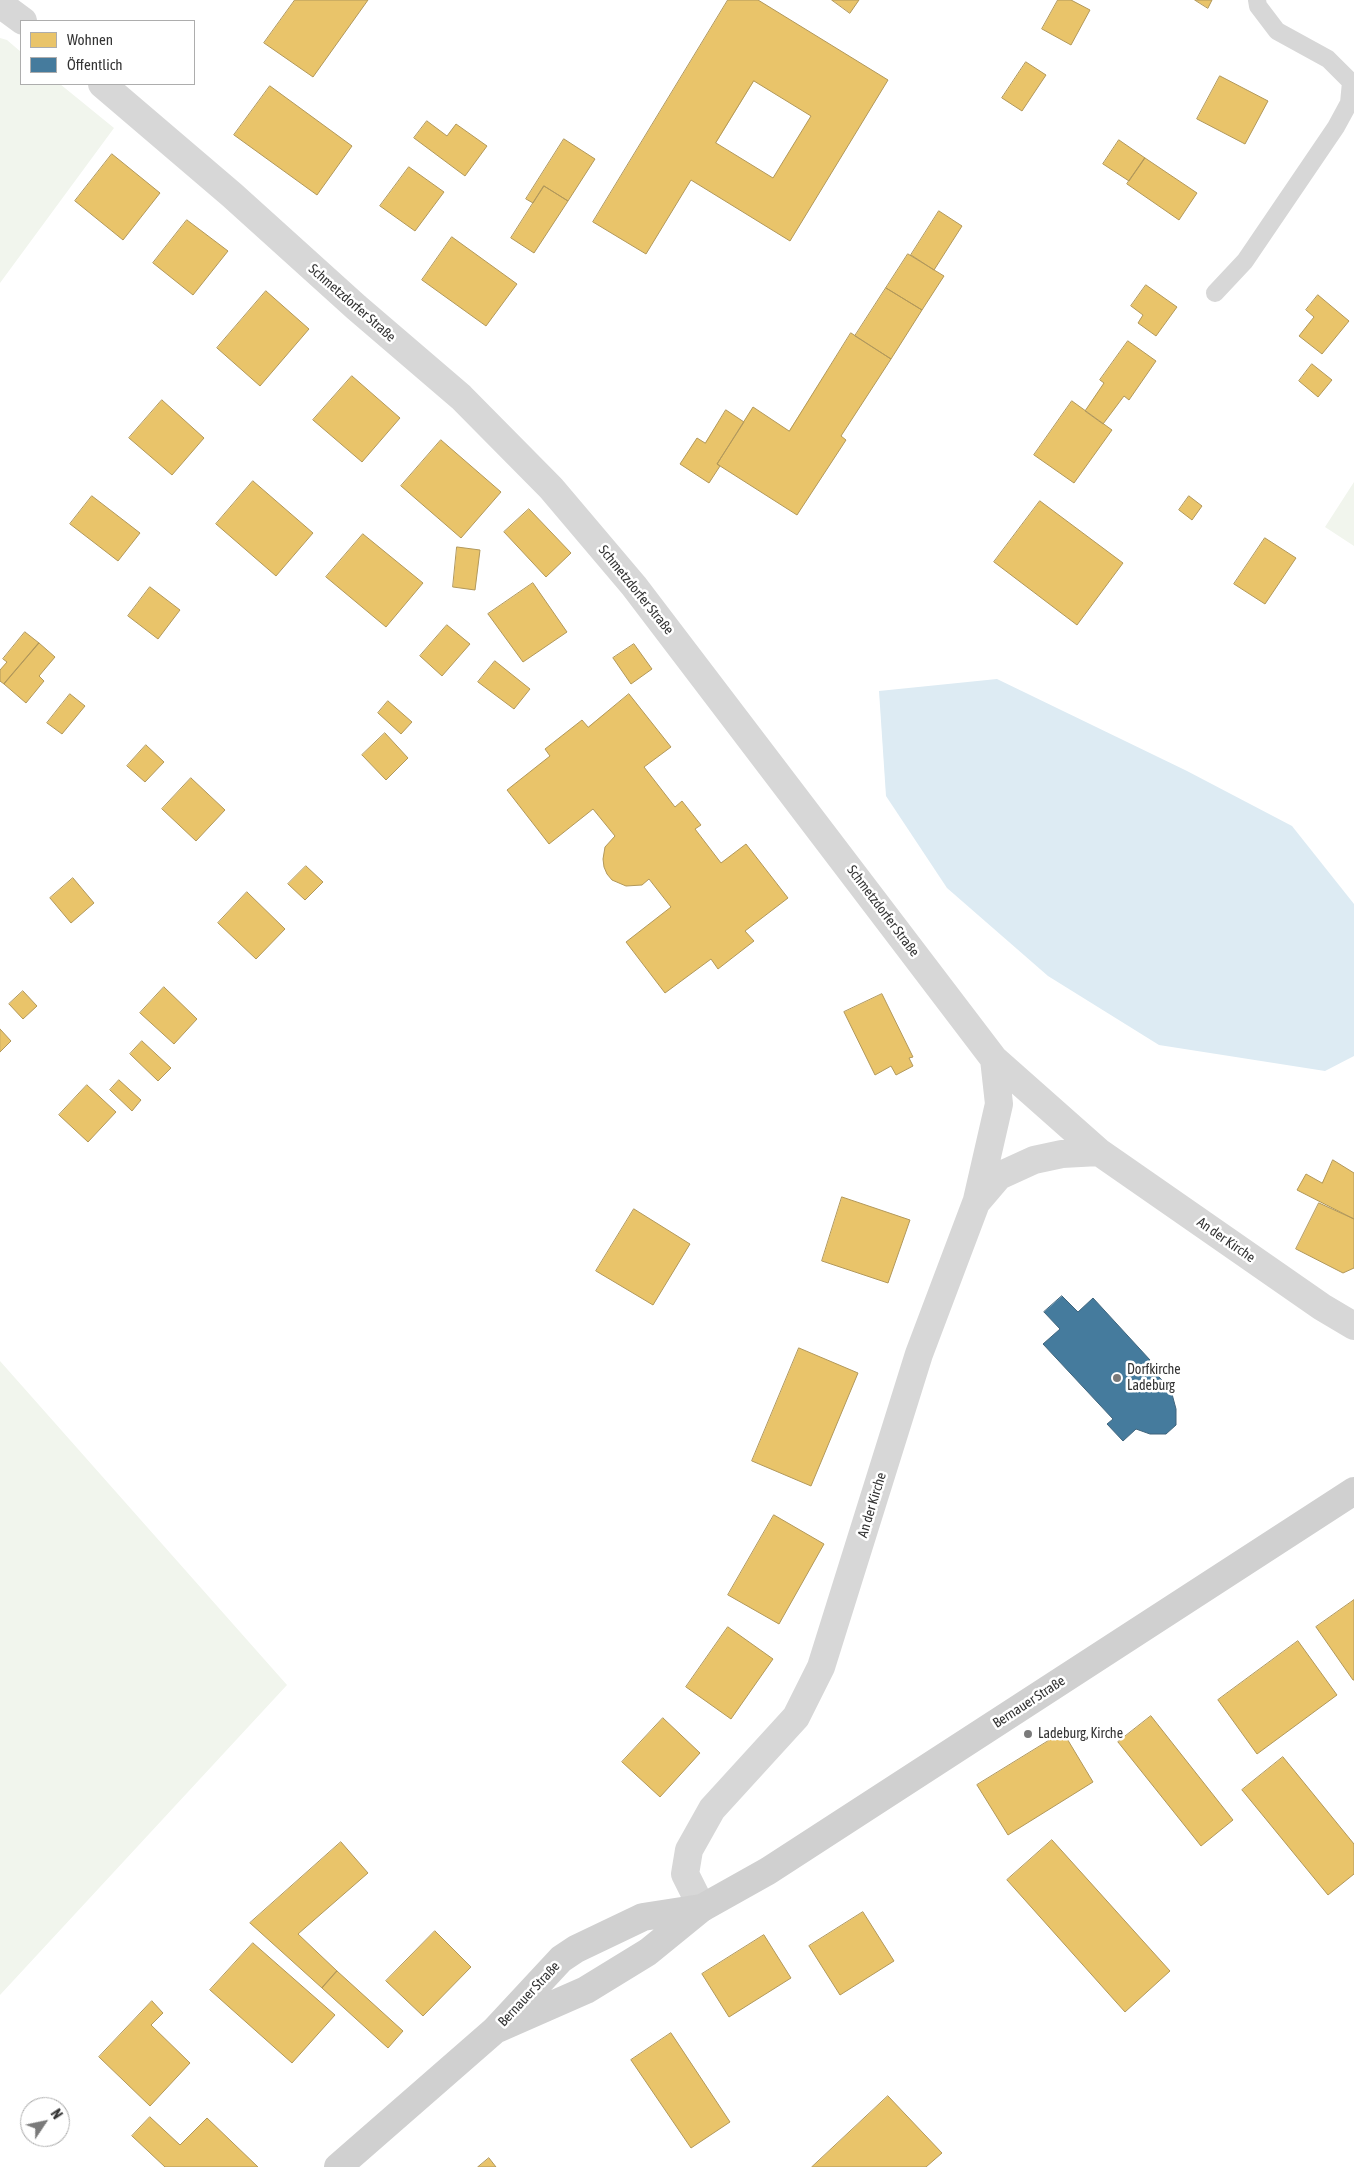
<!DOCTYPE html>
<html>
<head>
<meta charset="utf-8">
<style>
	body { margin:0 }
	#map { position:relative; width:1354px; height:2167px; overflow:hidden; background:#fff; font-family:"Asap Condensed",sans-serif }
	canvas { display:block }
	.legend { position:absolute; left:20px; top:20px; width:175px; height:65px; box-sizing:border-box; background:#fff; border:1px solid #adadad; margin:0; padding:6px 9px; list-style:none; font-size:15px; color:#333 }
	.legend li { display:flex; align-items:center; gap:10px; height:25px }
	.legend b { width:25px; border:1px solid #adadad }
	.north { position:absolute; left:20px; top:2097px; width:50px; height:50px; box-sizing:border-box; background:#fff; border:1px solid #adadad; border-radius:50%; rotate:56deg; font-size:14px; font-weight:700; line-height:20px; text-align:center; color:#333 }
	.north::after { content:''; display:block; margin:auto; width:18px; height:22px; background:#7a7a7a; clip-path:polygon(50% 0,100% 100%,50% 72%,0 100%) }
</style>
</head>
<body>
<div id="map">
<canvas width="1354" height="2167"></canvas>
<ul class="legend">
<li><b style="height:14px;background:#e9c46a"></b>Wohnen</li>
<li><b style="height:14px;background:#457b9d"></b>Öffentlich</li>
</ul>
<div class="north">N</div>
</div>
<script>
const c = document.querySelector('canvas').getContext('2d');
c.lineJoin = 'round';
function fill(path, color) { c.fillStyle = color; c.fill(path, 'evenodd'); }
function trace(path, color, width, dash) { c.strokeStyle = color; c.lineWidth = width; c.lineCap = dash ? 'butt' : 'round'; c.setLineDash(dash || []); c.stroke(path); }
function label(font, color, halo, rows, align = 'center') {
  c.font = font + ' "Asap Condensed",sans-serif'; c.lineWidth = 5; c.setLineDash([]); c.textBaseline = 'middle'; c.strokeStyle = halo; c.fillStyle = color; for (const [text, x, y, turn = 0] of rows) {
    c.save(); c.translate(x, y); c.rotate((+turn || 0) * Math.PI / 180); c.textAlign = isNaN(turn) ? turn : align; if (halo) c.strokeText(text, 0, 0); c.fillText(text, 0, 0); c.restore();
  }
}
const green = new Path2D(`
	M 0,38 L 7,40 L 21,52 L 21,84 L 60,84 L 114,128 L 0,283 Z
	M 1354,482 L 1354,546 L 1325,527 Z
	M 0,1361 L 287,1685 L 0,1995 Z`);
const water = new Path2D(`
	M 997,679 L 1187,771 L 1292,826 L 1354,904 L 1354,1056 L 1325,1071 L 1159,1045 L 1048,976 L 947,888 L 886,796 L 879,691 Z`);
const homes = new Path2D(`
	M 295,0 L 368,0 L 313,77 L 264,43 Z
	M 728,0 L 758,0 L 888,80 L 790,241 L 691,180 L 646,254 L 593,222 ZM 754,81 L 811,116 L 773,178 L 716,143 Z
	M 832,0 L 859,0 L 850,13 Z
	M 1058,0 L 1071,0 L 1090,10 L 1071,45 L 1042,29 Z
	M 1195,0 L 1212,0 L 1208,8 Z
	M 1026,62 L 1046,75 L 1022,111 L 1002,98 Z
	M 1220,76 L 1268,101 L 1245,144 L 1197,119 Z
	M 270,86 L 352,146 L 317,195 L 234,135 Z
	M 427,121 L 447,136 L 456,124 L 487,146 L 465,176 L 414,138 Z
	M 564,139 L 595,159 L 568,201 L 544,186 L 533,203 L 526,199 Z
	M 1119,140 L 1145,158 L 1129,181 L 1103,164 Z
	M 112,154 L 160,193 L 123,240 L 75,201 Z
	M 1145,158 L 1197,193 L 1179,220 L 1127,184 Z
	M 409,167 L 444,192 L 415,231 L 380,206 Z
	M 544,186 L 568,201 L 534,253 L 511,238 Z
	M 939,211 L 962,226 L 934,270 L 911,255 Z
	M 187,220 L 228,251 L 193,295 L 153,263 Z
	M 452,237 L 517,284 L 486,326 L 422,280 Z
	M 908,254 L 944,276 L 922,310 L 886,288 Z
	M 1146,285 L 1177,307 L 1156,336 L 1138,323 L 1143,315 L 1131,306 Z
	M 886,288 L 922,310 L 891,359 L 855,336 Z
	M 266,291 L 309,329 L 260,386 L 217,348 Z
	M 1318,295 L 1349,321 L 1322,354 L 1299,336 L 1314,317 L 1306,310 Z
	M 851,333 L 891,359 L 841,436 L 846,440 L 797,515 L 717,464 L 753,407 L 789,431 Z
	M 1128,341 L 1156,361 L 1129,400 L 1124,396 L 1103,424 L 1085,411 L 1104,383 L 1100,380 Z
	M 1312,364 L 1332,380 L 1318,397 L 1299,381 Z
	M 352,376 L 400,418 L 362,462 L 313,420 Z
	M 162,400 L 204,438 L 172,475 L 129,438 Z
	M 1072,401 L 1112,430 L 1074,483 L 1034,455 Z
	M 726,410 L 744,422 L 717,464 L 720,466 L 709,483 L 680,464 L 697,438 L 705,443 Z
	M 441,440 L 501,492 L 461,538 L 401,486 Z
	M 253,481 L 313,533 L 276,576 L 216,524 Z
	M 92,496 L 140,533 L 118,561 L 70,524 Z
	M 1189,496 L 1202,506 L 1192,520 L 1179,510 Z
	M 1040,501 L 1123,563 L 1077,625 L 994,562 Z
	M 529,509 L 571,553 L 546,577 L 504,532 Z
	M 363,534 L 423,583 L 386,627 L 326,577 Z
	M 1265,538 L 1296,558 L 1265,604 L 1234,584 Z
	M 457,547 L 480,550 L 475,590 L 453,587 Z
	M 533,583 L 567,632 L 523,662 L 488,614 Z
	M 150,587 L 180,610 L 158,639 L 128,616 Z
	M 447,625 L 470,644 L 442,676 L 420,656 Z
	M 25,632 L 39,643 L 4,684 L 0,681 L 0,670 L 7,662 L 3,659 Z
	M 39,643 L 55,657 L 39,676 L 44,681 L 26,703 L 4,684 Z
	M 634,644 L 652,669 L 631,684 L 613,658 Z
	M 495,661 L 530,689 L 514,709 L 478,682 Z
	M 70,694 L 85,706 L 62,734 L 47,723 Z
	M 629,694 L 671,747 L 644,767 L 675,807 L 682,801 L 701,825 L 695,829 L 721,863 L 746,844 L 788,898 L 745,931 L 754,941 L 718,969 L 711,959 L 665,993 L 626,942 L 671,907 L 649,879 L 642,885 L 626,886 L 612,880 L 607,874 L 604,867 L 603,859 L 605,847 L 615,836 L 593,809 L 549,844 L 507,790 L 550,756 L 545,749 L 582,720 L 588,727 Z
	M 388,701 L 412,722 L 401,734 L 378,713 Z
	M 385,733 L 408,758 L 386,780 L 362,755 Z
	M 146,745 L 164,762 L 145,782 L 127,766 Z
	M 191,778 L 225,810 L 196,841 L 162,809 Z
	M 306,866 L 323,882 L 305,900 L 288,884 Z
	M 73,878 L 94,903 L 71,923 L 50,898 Z
	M 247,892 L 285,929 L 256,959 L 218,923 Z
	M 164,987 L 197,1019 L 174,1044 L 140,1013 Z
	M 23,991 L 37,1006 L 23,1019 L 9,1004 Z
	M 882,994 L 913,1057 L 909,1058 L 913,1066 L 896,1075 L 891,1066 L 875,1075 L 844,1012 Z
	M 0,1029 L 11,1041 L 0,1052 Z
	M 142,1041 L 171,1068 L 158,1081 L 130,1054 Z
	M 119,1080 L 141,1100 L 132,1111 L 110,1090 Z
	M 87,1085 L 116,1112 L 88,1142 L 59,1115 Z
	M 1333,1160 L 1354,1173 L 1354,1219 L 1297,1190 L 1306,1174 L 1322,1183 Z
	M 842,1197 L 910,1220 L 888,1283 L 822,1261 Z
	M 1319,1203 L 1354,1219 L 1354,1268 L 1343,1273 L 1296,1249 Z
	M 634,1209 L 690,1244 L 653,1305 L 596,1271 Z
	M 799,1348 L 858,1373 L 811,1486 L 752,1461 Z
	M 774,1515 L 824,1544 L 779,1624 L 728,1595 Z
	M 1354,1600 L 1354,1680 L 1353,1680 L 1316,1627 Z
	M 728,1627 L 773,1659 L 731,1719 L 686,1687 Z
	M 1298,1641 L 1337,1695 L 1257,1754 L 1218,1700 Z
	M 1151,1716 L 1233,1820 L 1201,1846 L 1118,1742 Z
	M 663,1718 L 700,1753 L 660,1797 L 622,1762 Z
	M 1063,1732 L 1093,1782 L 1008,1835 L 977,1785 Z
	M 1283,1757 L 1354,1844 L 1354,1874 L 1328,1895 L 1242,1790 Z
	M 1052,1840 L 1170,1971 L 1125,2012 L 1007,1880 Z
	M 341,1842 L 368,1873 L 298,1934 L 337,1971 L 322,1988 L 250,1923 Z
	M 863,1912 L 894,1961 L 840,1995 L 809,1946 Z
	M 435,1931 L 471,1967 L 423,2016 L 386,1981 Z
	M 764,1935 L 791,1978 L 729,2017 L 702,1974 Z
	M 253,1943 L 335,2015 L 292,2063 L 210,1990 Z
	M 337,1971 L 403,2031 L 388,2048 L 322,1988 Z
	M 152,2001 L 163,2013 L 151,2025 L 190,2063 L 150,2106 L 99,2057 Z
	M 671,2033 L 730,2122 L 691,2148 L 631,2060 Z
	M 888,2096 L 942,2153 L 926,2167 L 812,2167 Z
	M 150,2117 L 180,2145 L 207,2118 L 258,2167 L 165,2167 L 132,2136 Z
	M 489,2158 L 496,2167 L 478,2167 Z`);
const public = new Path2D(`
	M 1062,1296 L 1078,1312 L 1093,1298 L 1150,1360 L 1146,1363 L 1174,1393 L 1172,1394 L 1176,1409 L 1176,1425 L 1166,1434 L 1150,1434 L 1136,1429 L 1123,1441 L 1107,1424 L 1113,1419 L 1043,1344 L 1060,1329 L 1044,1312 Z`);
const lane = new Path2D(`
	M 1215,293 L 1245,261 L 1336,127 L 1349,103 L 1351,82 L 1328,59 L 1277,31 L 1258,6 L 1257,0`);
const street = new Path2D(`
	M 0,4 L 23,21
	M 102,84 L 232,195 L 356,307 L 461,397 L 551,488 L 634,586 L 994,1059 L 1099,1152 L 1322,1307 L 1354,1326
	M 977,1200 L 999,1104 L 994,1059
	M 702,1908 L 685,1874 L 689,1850 L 712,1809 L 796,1717 L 821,1667 L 919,1354 L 976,1203 L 999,1176 L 1034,1160 L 1062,1154 L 1099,1152`);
const secondary = new Path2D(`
	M 495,2030 L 586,1990 L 648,1952 L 702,1908 L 768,1871 L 1354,1491
	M 338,2167 L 495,2030 L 561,1959 L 576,1949 L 643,1917 L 701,1908`);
const markers = [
	[1117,1378,5,"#7a7a7a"],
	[1028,1734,5,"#7a7a7a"]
];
const streetNames = [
	["Schmetzdorfer Straße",352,303,41],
	["Schmetzdorfer Straße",636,590,51],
	["Schmetzdorfer Straße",883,911,53],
	["An der Kirche",1226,1240,35],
	["An der Kirche",872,1505,-73],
	["Bernauer Straße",1029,1702,-33],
	["Bernauer Straße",529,1994,-47]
];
const poiNames = [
	["Dorfkirche",1127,1370],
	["Ladeburg",1127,1386],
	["Ladeburg, Kirche",1038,1734]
];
fill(green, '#f1f5ed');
fill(water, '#ddebf3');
fill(homes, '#e9c46a');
trace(homes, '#b2985a', 1);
fill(public, '#457b9d');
trace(public, '#40657d', 1);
trace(lane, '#d7d7d7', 18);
trace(street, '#d7d7d7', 28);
trace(secondary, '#d0d0d0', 28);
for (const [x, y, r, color] of markers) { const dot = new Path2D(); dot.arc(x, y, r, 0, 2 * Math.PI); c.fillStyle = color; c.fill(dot); trace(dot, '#fff', 2); }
label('14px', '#333', '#fff', streetNames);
label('14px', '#333', '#fff', poiNames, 'left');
</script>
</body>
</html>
